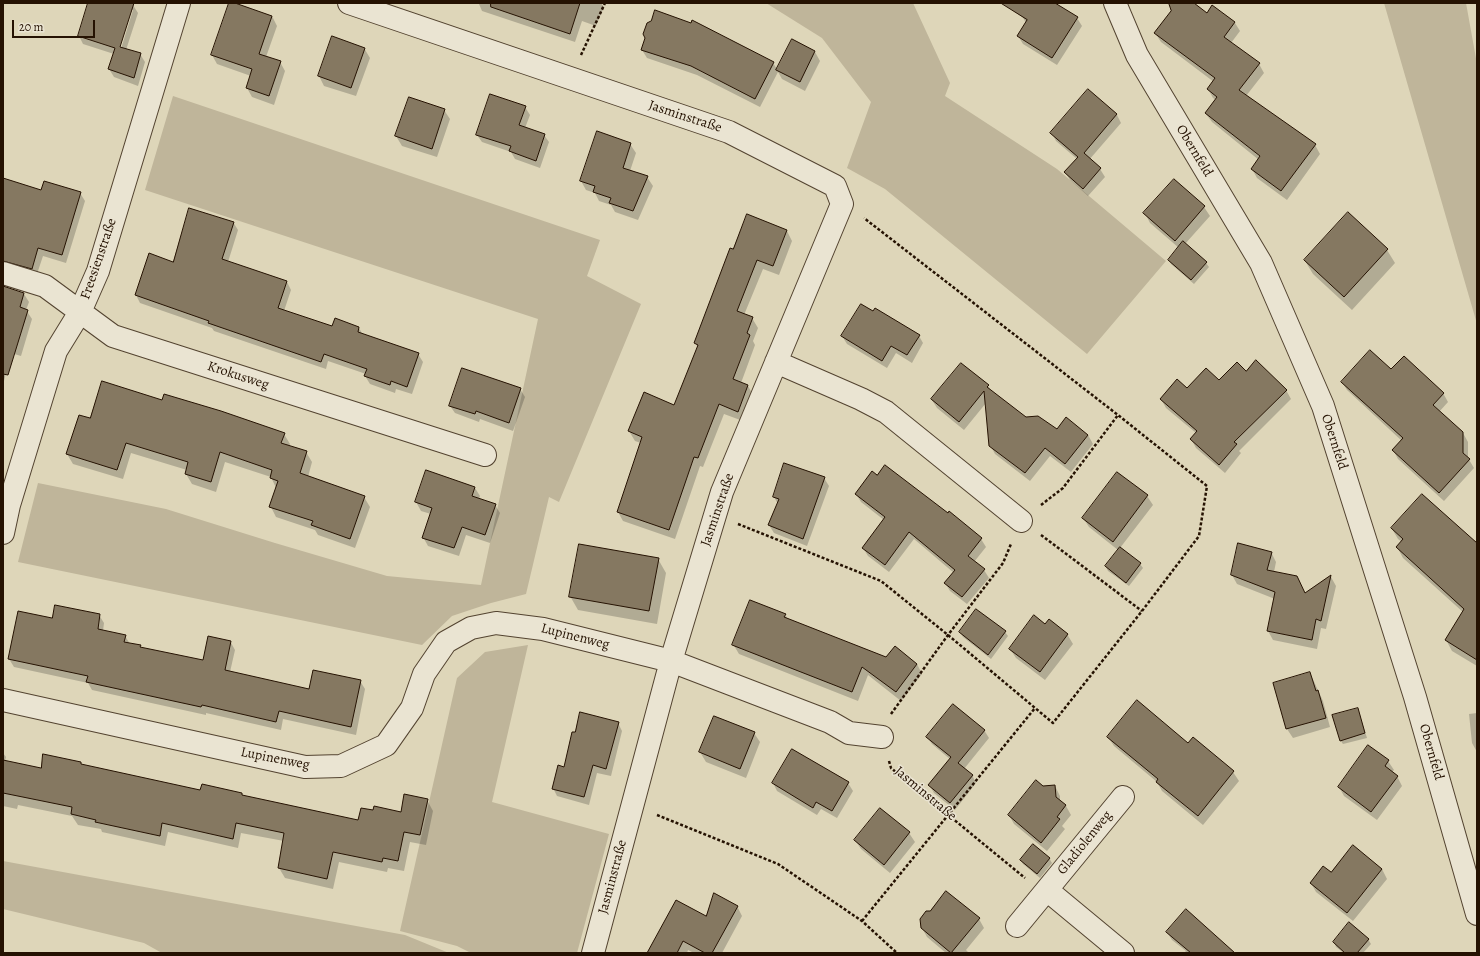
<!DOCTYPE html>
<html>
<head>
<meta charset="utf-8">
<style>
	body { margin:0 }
	#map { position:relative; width:1480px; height:956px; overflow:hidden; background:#ded6b9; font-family:Alegreya,serif }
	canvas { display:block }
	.frame { position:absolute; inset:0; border:4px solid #251202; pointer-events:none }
	.scale { position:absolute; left:12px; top:20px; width:83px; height:18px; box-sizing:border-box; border:2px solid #251202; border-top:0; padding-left:5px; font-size:12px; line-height:14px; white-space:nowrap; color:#251202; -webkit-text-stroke:3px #eae4d2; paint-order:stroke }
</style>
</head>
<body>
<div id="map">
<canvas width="1480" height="956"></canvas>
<div class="frame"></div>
<div class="scale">20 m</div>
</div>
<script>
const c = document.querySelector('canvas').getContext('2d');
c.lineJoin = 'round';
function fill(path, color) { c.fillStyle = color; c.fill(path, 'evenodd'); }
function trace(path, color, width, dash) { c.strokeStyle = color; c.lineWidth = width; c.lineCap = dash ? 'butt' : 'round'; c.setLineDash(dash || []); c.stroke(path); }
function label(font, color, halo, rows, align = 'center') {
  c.font = font + ' Alegreya,serif'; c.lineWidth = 3; c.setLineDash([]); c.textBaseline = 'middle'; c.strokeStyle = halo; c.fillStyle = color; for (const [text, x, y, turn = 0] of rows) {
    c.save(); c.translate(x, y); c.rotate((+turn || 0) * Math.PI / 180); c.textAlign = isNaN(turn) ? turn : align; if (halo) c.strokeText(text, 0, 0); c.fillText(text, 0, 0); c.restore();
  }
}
const green = new Path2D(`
	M 766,3 L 913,3 L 950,83 L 945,96 L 1057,169 L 1166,261 L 1087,354 L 885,189 L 847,168 L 871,102 L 822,38 Z
	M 1384,3 L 1466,3 L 1477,64 L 1477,324 Z
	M 173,96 L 600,240 L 587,276 L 641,304 L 559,502 L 549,497 L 526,594 L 491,603 L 452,616 L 422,645 L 18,562 L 38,483 L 166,509 L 275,543 L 387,576 L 481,585 L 538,319 L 145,190 Z
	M 528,645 L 492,802 L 609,834 L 577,953 L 471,953 L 457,946 L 400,931 L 457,678 L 485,652 Z
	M 3,861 L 405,935 L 449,953 L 162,953 L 144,943 L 3,909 Z`);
const shadow = new Path2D(`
	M 89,3 L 127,3 L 133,5 L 138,13 L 126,50 L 140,54 L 145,62 L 138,86 L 114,77 L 109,69 L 114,54 L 83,44 L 79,36 ZM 131,10 L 133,10 L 120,52 L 118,51 Z
	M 230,3 L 272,16 L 277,26 L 266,57 L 280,62 L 285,71 L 274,105 L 252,97 L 247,88 L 251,76 L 217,64 L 212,55 Z
	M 474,3 L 601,3 L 604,7 L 596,26 L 582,21 L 575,42 L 482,11 L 479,4 Z
	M 1030,3 L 1054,3 L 1077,18 L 1082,26 L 1057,65 L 1023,44 L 1018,36 L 1026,23 L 1022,16 Z
	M 1170,3 L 1192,3 L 1207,14 L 1235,23 L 1240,31 L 1231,43 L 1259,64 L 1264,73 L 1246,96 L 1315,145 L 1320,154 L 1287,200 L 1257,178 L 1252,169 L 1259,160 L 1212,122 L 1206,114 L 1216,100 L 1213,98 L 1208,89 L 1214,82 L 1161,42 L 1155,33 L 1172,12 Z
	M 364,48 L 370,58 L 356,96 L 324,86 L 319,76 Z
	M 642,50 L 773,63 L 777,69 L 815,52 L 820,61 L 805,91 L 782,79 L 778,72 L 760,107 L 697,75 L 647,58 Z
	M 1088,91 L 1117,115 L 1121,123 L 1089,160 L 1100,169 L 1105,177 L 1088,196 L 1070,180 L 1065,172 L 1077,159 L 1056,141 L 1052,133 Z
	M 525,107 L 530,115 L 525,128 L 544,135 L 549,142 L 540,168 L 515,159 L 511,152 L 482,142 L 477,135 Z
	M 444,110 L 450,119 L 437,157 L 402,146 L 396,136 Z
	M 630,144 L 636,153 L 630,171 L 647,177 L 653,186 L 638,220 L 615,212 L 611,205 L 599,201 L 595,193 L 586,190 L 581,181 Z
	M 3,179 L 42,191 L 80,193 L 85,201 L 66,263 L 43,256 L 36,277 L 3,270 Z
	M 1174,180 L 1204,207 L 1210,216 L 1185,244 L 1206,263 L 1209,267 L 1194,284 L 1171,264 L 1169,260 L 1179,248 L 1150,223 L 1145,213 Z
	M 747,215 L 787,231 L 792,241 L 779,275 L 763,269 L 744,315 L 752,318 L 758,328 L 753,341 L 755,345 L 741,383 L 748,386 L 753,395 L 743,421 L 724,414 L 703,467 L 700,466 L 675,539 L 623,521 L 618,512 L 641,443 L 635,441 L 629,431 L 675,406 L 698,347 L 695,343 Z
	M 233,222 L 238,230 L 228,262 L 287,282 L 291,290 L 284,311 L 333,327 L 359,328 L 363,335 L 418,354 L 423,362 L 412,394 L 396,389 L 395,393 L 370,384 L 365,376 L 366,374 L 328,361 L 326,369 L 214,331 L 212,328 L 140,303 L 136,295 L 174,263 Z
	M 1387,250 L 1395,263 L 1352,310 L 1313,274 L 1305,261 Z
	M 3,287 L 24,294 L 29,302 L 26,310 L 32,319 L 21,356 L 11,353 L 3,385 Z
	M 842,336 L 919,336 L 923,343 L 912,363 L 896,353 L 887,368 L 847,344 Z
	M 1391,370 L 1443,393 L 1448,402 L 1439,412 L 1463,433 L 1468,442 L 1468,458 L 1474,468 L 1444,501 L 1398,459 L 1393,450 L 1402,441 L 1347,390 L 1342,382 Z
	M 1246,372 L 1286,390 L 1291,399 L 1239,451 L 1241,453 L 1225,473 L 1196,448 L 1191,439 L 1196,433 L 1166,408 L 1161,399 L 1219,382 Z
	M 988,386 L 992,392 L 1026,418 L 1057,431 L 1088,435 L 1093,444 L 1071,472 L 1050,456 L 1030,481 L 995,454 L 990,445 L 986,403 L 964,430 L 937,408 L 932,400 Z
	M 520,389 L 525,397 L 513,431 L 480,419 L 479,422 L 455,413 L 450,406 Z
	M 163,401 L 284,434 L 290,444 L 289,447 L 306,452 L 312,462 L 308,477 L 364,497 L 370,507 L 355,548 L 318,535 L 315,530 L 276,517 L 271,507 L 276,488 L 271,477 L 225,462 L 216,492 L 192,484 L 186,474 L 187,470 L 131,453 L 123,479 L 73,464 L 67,454 L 91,420 Z
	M 427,471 L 475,488 L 480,496 L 479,499 L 495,505 L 500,513 L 490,543 L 466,535 L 459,556 L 428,546 L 423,537 L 431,514 L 421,511 L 416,502 Z
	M 1117,473 L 1147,496 L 1153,505 L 1120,548 L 1140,564 L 1143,568 L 1129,586 L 1108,571 L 1106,567 L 1118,550 L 1089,527 L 1083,518 Z
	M 824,478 L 829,486 L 807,546 L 774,533 L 769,525 L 778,504 L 774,497 Z
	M 856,494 L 948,514 L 949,512 L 981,539 L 986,547 L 974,562 L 984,570 L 989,578 L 967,604 L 950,591 L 945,583 L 954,573 L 914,539 L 889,572 L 868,556 L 863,548 L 884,520 L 861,502 Z
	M 1392,529 L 1477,544 L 1477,666 L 1452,651 L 1446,640 L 1464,613 L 1403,558 L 1397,547 L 1402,542 L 1398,539 Z
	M 1271,552 L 1276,562 L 1274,572 L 1297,577 L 1305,594 L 1331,577 L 1336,586 L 1326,629 L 1321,628 L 1317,649 L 1273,640 L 1268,631 L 1275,599 L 1237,584 L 1232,575 Z
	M 658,559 L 666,573 L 657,624 L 578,610 L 570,596 Z
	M 785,614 L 788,620 L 887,658 L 917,664 L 922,674 L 901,701 L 868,675 L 858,701 L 739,654 L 733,644 Z
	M 99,615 L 104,623 L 103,631 L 125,636 L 130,644 L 140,646 L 141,648 L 203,661 L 230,641 L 235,650 L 230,672 L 310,690 L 360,681 L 365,689 L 356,735 L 283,719 L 281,730 L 206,713 L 206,715 L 92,690 L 88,683 L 14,667 L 9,659 L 53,620 Z
	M 1045,625 L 1067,634 L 1073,644 L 1045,680 L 1016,658 L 1010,649 Z
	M 960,632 L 1005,632 L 1008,636 L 991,659 L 963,637 Z
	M 1310,673 L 1323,701 L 1330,727 L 1293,738 L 1287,729 L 1275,683 Z
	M 1358,709 L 1367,738 L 1343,744 L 1340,740 Z
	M 1477,713 L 1477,752 L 1472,743 L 1469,714 Z
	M 618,723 L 622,731 L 611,776 L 597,773 L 589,805 L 557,796 L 553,788 L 564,768 Z
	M 984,730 L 989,738 L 964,769 L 972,775 L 976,783 L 955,810 L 934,793 L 930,786 L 951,760 L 932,744 L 927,737 Z
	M 754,733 L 760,742 L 746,778 L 706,762 L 700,752 Z
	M 1108,737 L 1188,744 L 1233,772 L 1239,781 L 1203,825 L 1162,791 L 1157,782 L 1114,746 Z
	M 3,753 L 6,757 L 5,761 L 42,769 L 81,763 L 82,766 L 201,791 L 242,794 L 244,797 L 359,821 L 401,813 L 427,800 L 433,811 L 426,845 L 410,842 L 404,871 L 388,868 L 387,872 L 339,862 L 333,889 L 285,878 L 279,868 L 284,841 L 241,833 L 238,848 L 168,832 L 165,846 L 102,832 L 101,829 L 78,825 L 72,816 L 18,805 L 17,809 L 3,806 Z
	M 1388,761 L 1394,770 L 1392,772 L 1397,776 L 1402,786 L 1377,820 L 1344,796 L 1339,787 Z
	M 773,783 L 848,783 L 853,791 L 837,818 L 821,809 L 817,815 L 777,791 Z
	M 1055,786 L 1060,796 L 1060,801 L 1066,806 L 1071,815 L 1062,826 L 1065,829 L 1047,851 L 1014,824 L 1009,815 L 1043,787 Z
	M 881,809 L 909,833 L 915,842 L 890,873 L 861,849 L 855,840 Z
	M 1353,847 L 1382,869 L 1387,879 L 1353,921 L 1316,892 L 1311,883 L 1332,874 Z
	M 1049,858 L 1052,863 L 1040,878 L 1023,864 L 1021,860 Z
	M 737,906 L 742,916 L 722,953 L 694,953 L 688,950 L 687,953 L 651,953 L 707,918 Z
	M 979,919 L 984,928 L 966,950 L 969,953 L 946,953 L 927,937 L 922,928 Z
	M 1167,932 L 1234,953 L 1184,953 L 1186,951 L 1172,940 Z
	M 1368,939 L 1371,944 L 1363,953 L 1344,953 L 1336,947 L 1334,942 Z`);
const building = new Path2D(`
	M 88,3 L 134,3 L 120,47 L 141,53 L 134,78 L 108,69 L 115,48 L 78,36 Z
	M 229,3 L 235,3 L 272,16 L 259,54 L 281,61 L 269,96 L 246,88 L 252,69 L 211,55 Z
	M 491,3 L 580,3 L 570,34 L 491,7 Z
	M 1001,3 L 1055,3 L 1078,17 L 1052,58 L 1017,36 L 1027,20 Z
	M 1169,3 L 1194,3 L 1207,13 L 1212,5 L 1235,22 L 1224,37 L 1260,63 L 1239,90 L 1316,144 L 1281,191 L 1251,169 L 1260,156 L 1205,113 L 1217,97 L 1207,89 L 1215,78 L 1154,33 L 1171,11 Z
	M 655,10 L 691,23 L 692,20 L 774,62 L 755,99 L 691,66 L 641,50 L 645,38 L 643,34 L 647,23 L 651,21 Z
	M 332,36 L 365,48 L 351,88 L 318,76 Z
	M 792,39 L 815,51 L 800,82 L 776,70 Z
	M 1088,89 L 1117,114 L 1084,153 L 1101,168 L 1083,189 L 1064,172 L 1078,157 L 1050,133 Z
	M 490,94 L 526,106 L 519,125 L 545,134 L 536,161 L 509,151 L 511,146 L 476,135 Z
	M 409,97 L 445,109 L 432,149 L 395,136 Z
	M 597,131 L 631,143 L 623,168 L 648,176 L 633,211 L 609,203 L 611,198 L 593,192 L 595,186 L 580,181 Z
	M 3,178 L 41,190 L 44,181 L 81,192 L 62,255 L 38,248 L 32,269 L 3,261 Z
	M 1174,179 L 1205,206 L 1175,241 L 1143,213 Z
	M 189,208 L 234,222 L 222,259 L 287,281 L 278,308 L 332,326 L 335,318 L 359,327 L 358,332 L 419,353 L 407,387 L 391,381 L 390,385 L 364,376 L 367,369 L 324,354 L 321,362 L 208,323 L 209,321 L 135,295 L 149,253 L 173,262 Z
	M 1348,212 L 1388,249 L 1344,297 L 1304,260 Z
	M 747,214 L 787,230 L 773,266 L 757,260 L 737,311 L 753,317 L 747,333 L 750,335 L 733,379 L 748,385 L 738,412 L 719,404 L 698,458 L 694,457 L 669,530 L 617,512 L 642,437 L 628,431 L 644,392 L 674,405 L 698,345 L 694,343 L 730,248 L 733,249 Z
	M 1183,241 L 1207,262 L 1191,280 L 1168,260 Z
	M 3,286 L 24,293 L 20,307 L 28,310 L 8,375 L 3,374 Z
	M 861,304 L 873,311 L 875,308 L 920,335 L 907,355 L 891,346 L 882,361 L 841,336 Z
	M 1370,350 L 1391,369 L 1404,356 L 1444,393 L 1433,405 L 1463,432 L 1463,453 L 1470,459 L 1439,493 L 1392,450 L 1403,438 L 1341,382 Z
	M 1256,360 L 1287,390 L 1234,442 L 1237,444 L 1219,465 L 1190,439 L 1197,431 L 1160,399 L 1177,379 L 1187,388 L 1206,368 L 1219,380 L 1237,362 L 1246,371 Z
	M 961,363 L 989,385 L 987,387 L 1026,417 L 1038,416 L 1057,429 L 1066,417 L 1088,435 L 1065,464 L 1045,448 L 1025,473 L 989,446 L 984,391 L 959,422 L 931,399 Z
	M 462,368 L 521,388 L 509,423 L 476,411 L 475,414 L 449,406 Z
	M 102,381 L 162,400 L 164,394 L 221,411 L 285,433 L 281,443 L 307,451 L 300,473 L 365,496 L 350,539 L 311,525 L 313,521 L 269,507 L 278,481 L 270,478 L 272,470 L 220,452 L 211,482 L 185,474 L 188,462 L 126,443 L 117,470 L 66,454 L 79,415 L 90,418 Z
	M 784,463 L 825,477 L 803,539 L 768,525 L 779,499 L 773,497 Z
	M 885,465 L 948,513 L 949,511 L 982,538 L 968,556 L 985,569 L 962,597 L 944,583 L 955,570 L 909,532 L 885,565 L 862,548 L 885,517 L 855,494 L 872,471 L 877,475 Z
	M 426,470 L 475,487 L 472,496 L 496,504 L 485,535 L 462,527 L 454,548 L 422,538 L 432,508 L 415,502 Z
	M 1117,472 L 1148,495 L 1113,542 L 1082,518 Z
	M 1422,494 L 1477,543 L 1477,660 L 1445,640 L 1464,609 L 1396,547 L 1403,539 L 1391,528 Z
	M 1238,543 L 1272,552 L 1267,570 L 1297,576 L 1305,593 L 1331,575 L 1321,621 L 1316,619 L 1312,640 L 1267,631 L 1275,592 L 1231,575 Z
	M 579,544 L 659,558 L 649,611 L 569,597 Z
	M 1120,547 L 1141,563 L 1126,583 L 1105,566 Z
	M 750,600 L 786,614 L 784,617 L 886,657 L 895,646 L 917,664 L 896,692 L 862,667 L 852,692 L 732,645 Z
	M 55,605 L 100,614 L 98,629 L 126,635 L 124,642 L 141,645 L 140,647 L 203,660 L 208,636 L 231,641 L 225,670 L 309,689 L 313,670 L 361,680 L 351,727 L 279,711 L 276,722 L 202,705 L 201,707 L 86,682 L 88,676 L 8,659 L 18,611 L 52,618 Z
	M 976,609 L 1006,631 L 988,655 L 959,632 Z
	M 1034,615 L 1045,624 L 1049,619 L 1068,634 L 1040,672 L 1009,649 Z
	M 1310,672 L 1316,691 L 1318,690 L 1326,718 L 1286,729 L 1273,683 Z
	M 1137,700 L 1188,743 L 1193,737 L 1234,771 L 1198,816 L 1156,782 L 1158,779 L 1107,737 Z
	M 953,704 L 985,730 L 958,763 L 973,775 L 950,803 L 928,785 L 951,757 L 926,737 Z
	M 1358,708 L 1365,733 L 1340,741 L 1332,715 Z
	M 580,712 L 619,722 L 606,769 L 593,765 L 584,797 L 552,789 L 558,765 L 564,767 L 572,732 L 575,732 Z
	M 714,716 L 755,732 L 740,769 L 699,752 Z
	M 1368,745 L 1389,760 L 1385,766 L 1398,776 L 1371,812 L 1338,787 Z
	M 792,749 L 849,782 L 832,811 L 816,802 L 813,808 L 772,783 Z
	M 43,754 L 81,762 L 81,764 L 200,790 L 202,784 L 242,793 L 242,795 L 358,820 L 361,808 L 373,810 L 374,806 L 401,812 L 404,794 L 428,799 L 420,835 L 404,832 L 398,861 L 383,858 L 382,862 L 333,852 L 327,879 L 278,868 L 284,833 L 236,823 L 233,839 L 162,823 L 160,836 L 95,822 L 96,820 L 71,814 L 72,807 L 3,793 L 3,760 L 41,768 Z
	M 1036,780 L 1043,786 L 1055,785 L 1056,797 L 1066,805 L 1057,817 L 1060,819 L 1041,843 L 1008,815 Z
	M 880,808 L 910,832 L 884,865 L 854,840 Z
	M 1033,844 L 1050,858 L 1037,874 L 1020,860 Z
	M 1353,845 L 1382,869 L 1347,913 L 1310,883 L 1323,866 L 1331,872 Z
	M 946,891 L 980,918 L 951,953 L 921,928 L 920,919 L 926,911 L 930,911 Z
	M 714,893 L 738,906 L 712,953 L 705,953 L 683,941 L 677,953 L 647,953 L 676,900 L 706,916 Z
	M 1186,909 L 1235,953 L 1191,953 L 1166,932 Z
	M 1349,922 L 1369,939 L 1357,953 L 1345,953 L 1333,942 Z`);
const path = new Path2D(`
	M 581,55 L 605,3
	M 1041,505 L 1063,488 L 1118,415
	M 738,524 L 881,581 L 948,635 L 1053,723 L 1142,611 L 1199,536 L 1207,486 L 1118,415 L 864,218
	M 1041,535 L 1142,611
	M 891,714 L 948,635 L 1003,563 L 1011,544
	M 889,761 L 891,768 L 1025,878
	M 657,815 L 778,864 L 862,921 L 897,953
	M 862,921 L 1035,708`);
const minor = new Path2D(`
	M 349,3 L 729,132 L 835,186 L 842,204 L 722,492 L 671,661 L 593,953
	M 1115,3 L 1137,55 L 1261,263 L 1323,406 L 1415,697 L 1477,914
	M 3,273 L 45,286 L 113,336 L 485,455
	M 776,362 L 861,399 L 886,412 L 1021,521
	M 3,533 L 9,505 L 56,351 L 80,312 L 98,271 L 179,3
	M 3,700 L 305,767 L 341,766 L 386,745 L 412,708 L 424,674 L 446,642 L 471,628 L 496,623 L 543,629 L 671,661 L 830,722 L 849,733 L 882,737
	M 1047,890 L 1123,953
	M 1017,926 L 1123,797`);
const streetNames = [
	["Jasminstraße",685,117,18],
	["Obernfeld",1194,151,59],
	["Freesienstraße",99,259,-71],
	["Krokusweg",238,376,18],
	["Obernfeld",1334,442,72],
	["Jasminstraße",718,510,-71],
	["Lupinenweg",575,637,14],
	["Obernfeld",1431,752,74],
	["Lupinenweg",275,759,11],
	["Jasminstraße",925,794,40],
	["Gladiolenweg",1085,843,-51],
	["Jasminstraße",613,877,-75]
];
fill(green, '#bfb59a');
fill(shadow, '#0003');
fill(building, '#857861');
trace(building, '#251202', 1);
trace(minor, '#534330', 24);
trace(path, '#251202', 2.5, [3, 2]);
trace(minor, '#eae4d2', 22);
label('14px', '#251202', '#eae4d2', streetNames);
</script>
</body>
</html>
